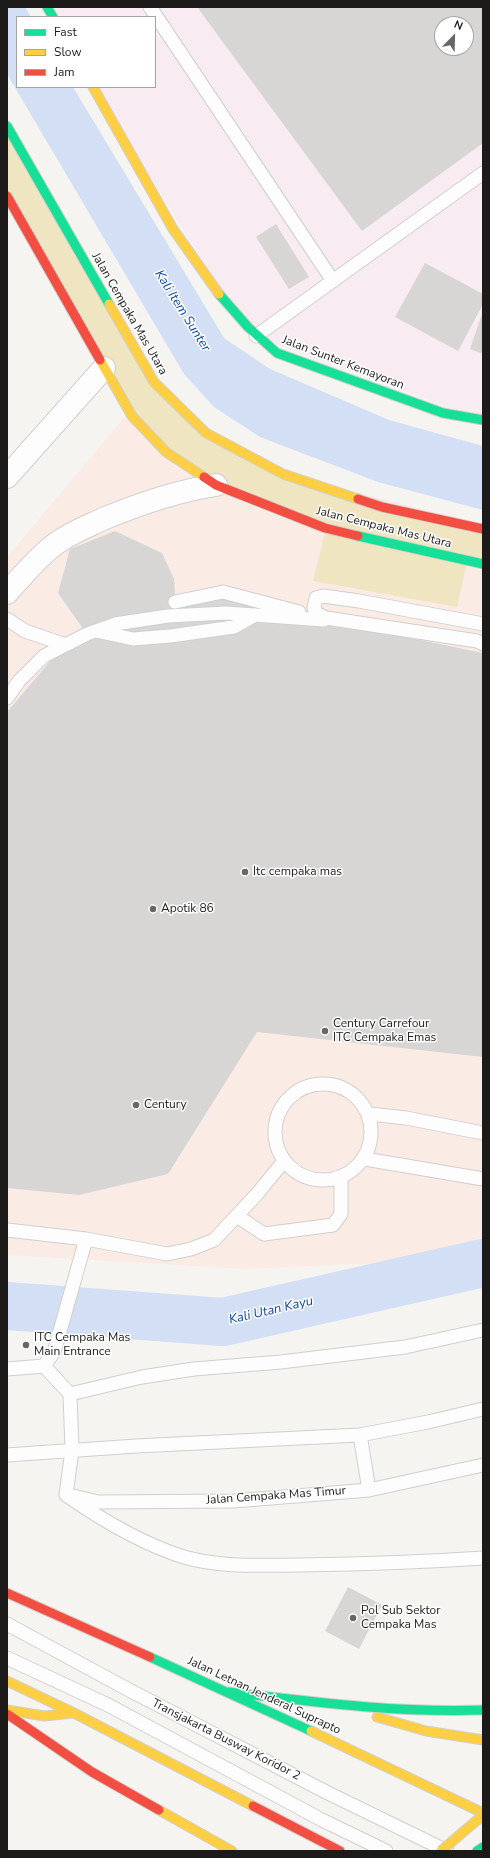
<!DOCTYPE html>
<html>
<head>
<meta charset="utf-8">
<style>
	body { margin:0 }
	#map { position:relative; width:490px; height:1858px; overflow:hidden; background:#f6f4f1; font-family:"Nunito Sans",sans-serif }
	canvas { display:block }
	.frame { position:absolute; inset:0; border:8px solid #1c1b1a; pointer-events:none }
	.legend { position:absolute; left:16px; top:16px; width:140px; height:72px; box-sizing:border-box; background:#fff; border:1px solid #a4a4a3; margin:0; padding:5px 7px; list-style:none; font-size:12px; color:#1c1b1a }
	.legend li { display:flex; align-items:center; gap:8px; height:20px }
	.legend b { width:20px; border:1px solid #a4a4a3 }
	.north { position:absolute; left:434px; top:16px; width:40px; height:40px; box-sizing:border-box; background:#fff; border:1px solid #a4a4a3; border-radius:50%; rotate:23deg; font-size:11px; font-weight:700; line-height:16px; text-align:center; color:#1c1b1a }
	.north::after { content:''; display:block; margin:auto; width:14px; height:18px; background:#686765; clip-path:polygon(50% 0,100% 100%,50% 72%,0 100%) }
</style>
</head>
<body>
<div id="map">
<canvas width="490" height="1858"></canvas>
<div class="frame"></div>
<ul class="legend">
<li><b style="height:5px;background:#16e098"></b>Fast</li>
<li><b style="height:5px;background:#ffcf43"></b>Slow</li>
<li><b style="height:5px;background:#f24e42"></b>Jam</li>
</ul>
<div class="north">N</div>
</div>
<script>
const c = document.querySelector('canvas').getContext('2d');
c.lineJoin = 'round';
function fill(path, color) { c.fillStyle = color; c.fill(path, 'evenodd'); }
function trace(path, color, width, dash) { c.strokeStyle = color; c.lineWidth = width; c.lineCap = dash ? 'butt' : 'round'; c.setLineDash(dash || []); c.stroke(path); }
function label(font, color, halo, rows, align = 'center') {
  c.font = font + ' "Nunito Sans",sans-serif'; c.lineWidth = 3; c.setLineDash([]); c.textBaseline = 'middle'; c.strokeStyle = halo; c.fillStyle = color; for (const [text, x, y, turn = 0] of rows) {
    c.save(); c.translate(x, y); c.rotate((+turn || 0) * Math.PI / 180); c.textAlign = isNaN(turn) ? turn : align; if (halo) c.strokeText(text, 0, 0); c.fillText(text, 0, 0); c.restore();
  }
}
const commercial = new Path2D(`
	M 154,382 L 206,433 L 283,474 L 483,524 L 483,1246 L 430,1261 L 245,1269 L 7,1255 L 7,557 Z`);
const industrial = new Path2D(`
	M 50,7 L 483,7 L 483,420 L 256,336 L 235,314 L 95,87 L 155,87 L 155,17 L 56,17 ZM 442,24 L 466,24 L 466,48 L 442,48 Z`);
const green = new Path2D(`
	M 7,126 L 154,382 L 206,433 L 283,474 L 483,529 L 483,561 L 467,562 L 457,607 L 313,581 L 327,525 L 197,473 L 132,416 L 7,196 Z`);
const water = new Path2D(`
	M 7,7 L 25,7 L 31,17 L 17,17 L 17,87 L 73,87 L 224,338 L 270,369 L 389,420 L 483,446 L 483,510 L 378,482 L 260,437 L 214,407 L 184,374 L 7,74 Z`);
const river = new Path2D(`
	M 7,1306 L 223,1322 L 483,1263`);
const building = new Path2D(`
	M 197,7 L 483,7 L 483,143 L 362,231 ZM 442,24 L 466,24 L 466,48 L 442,48 Z
	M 276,224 L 309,277 L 289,289 L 256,237 Z
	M 425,263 L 483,294 L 483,304 L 458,351 L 395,317 Z
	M 483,311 L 483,354 L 470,349 Z
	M 115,531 L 162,553 L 174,579 L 176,605 L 212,597 L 483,653 L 483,1057 L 257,1032 L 168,1174 L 79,1195 L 7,1188 L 7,712 L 58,652 L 91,640 L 58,593 L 70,549 Z
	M 348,1587 L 382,1605 L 359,1649 L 325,1631 Z`);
const lane = new Path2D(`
	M 150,7 L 333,281
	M 256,336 L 483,173
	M 175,602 L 223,592 L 299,612
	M 7,619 L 25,631 L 66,645
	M 483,624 L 359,601 L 323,596 L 316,598 L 314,608 L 316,613 L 326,618 L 477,641 L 483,644
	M 96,631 L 133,639 L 170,636 L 234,627 L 255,615
	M 7,698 L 19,681 L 44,656 L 87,634 L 115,624 L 168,616 L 226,613 L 324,620 L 326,618
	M275 1132a48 48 0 1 1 96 0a48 48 0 1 1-96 0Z
	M 370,1114 L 406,1118 L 483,1133
	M 365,1159 L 483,1179
	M 237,1216 L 264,1234 L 333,1225 L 341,1214 L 341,1176
	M 7,1230 L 86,1239 L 167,1254 L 191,1249 L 214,1240 L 257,1194 L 284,1161
	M 44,1366 L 70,1394 L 72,1450 L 66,1495 C 102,1520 142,1544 184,1557 C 222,1568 262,1565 301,1565 C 362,1564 422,1562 483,1558
	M 7,1369 L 44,1366 L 54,1352 L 86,1239
	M 70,1394 L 142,1377 L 194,1369 L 281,1362 L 405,1347 L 483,1330
	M 360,1435 L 369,1490
	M 7,1455 L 136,1446 L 360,1435 L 428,1422 L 483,1409
	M 73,1496 L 98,1502 L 234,1501 L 369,1490 L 483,1465
	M 7,1624 L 131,1691 L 328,1793 L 447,1851
	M 7,1658 L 108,1705 L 322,1820 L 386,1851`);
const street = new Path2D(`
	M 7,477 L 104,368
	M 7,593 C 22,576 36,559 54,545 C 68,534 86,527 103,519 C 139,504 177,491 216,485`);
const fast = new Path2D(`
	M 47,7 L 53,17
	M 7,126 L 109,304
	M 219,294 L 248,327 L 277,353 L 443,413 L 483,420
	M 358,536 L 483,564
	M 150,1657 L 311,1731
	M 229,1692 C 314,1702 398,1713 483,1710
	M 477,1851 L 483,1847`);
const slow = new Path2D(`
	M 93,87 L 173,229 L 219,294
	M 109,304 L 154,382 L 206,433 L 283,474 L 358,499
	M 100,360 L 132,416 L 166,452 L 204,477
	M 7,1681 L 74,1713 L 253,1806
	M 7,1710 L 44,1716 L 73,1713
	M 377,1717 L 426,1731 L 483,1740
	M 311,1731 L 483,1813
	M 159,1810 L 232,1851`);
const jam = new Path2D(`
	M 7,196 L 100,360
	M 204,477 L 216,485 L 325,528 L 358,536
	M 358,499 L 382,507 L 483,529
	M 7,1593 L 150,1657
	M 7,1714 L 92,1772 L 159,1810
	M 253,1806 L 340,1851`);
const slowBridge = new Path2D(`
	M 441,1851 L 483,1815`);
const markers = [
	[245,872,4,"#686765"],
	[153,909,4,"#686765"],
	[325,1031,4,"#686765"],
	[136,1105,4,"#686765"],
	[26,1345,4,"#686765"],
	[353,1618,4,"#686765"]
];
const streetNames = [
	["Jalan Cempaka Mas Utara",129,314,60],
	["Jalan Sunter Kemayoran",343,363,21],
	["Jalan Cempaka Mas Utara",384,528,14],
	["Jalan Cempaka Mas Timur",276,1496,-4],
	["Jalan Letnan Jenderal Suprapto",264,1696,25],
	["Transjakarta Busway Koridor 2",226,1740,27]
];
const poiNames = [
	["Itc cempaka mas",253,872],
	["Apotik 86",161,909],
	["Century Carrefour",333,1024],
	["ITC Cempaka Emas",333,1038],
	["Century",144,1105],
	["ITC Cempaka Mas",34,1338],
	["Main Entrance",34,1352],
	["Pol Sub Sektor",361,1611],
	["Cempaka Mas",361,1625]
];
const waterNames = [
	["Kali Item Sunter",182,311,58],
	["Kali Utan Kayu",271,1311,-13]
];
fill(commercial, '#faece5');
fill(industrial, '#f8ebf2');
fill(green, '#f0e5c1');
fill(water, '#d2dff4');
trace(river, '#d2dff4', 48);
fill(building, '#d7d6d4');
trace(lane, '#d0cfce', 15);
trace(street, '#d0cfce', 24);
trace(fast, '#d0cfce', 11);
trace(slow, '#d0cfce', 11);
trace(jam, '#d0cfce', 11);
trace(lane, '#fefdfd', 13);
trace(street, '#fefdfd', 22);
trace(fast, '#16e098', 9);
trace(slow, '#ffcf43', 9);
trace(jam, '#f24e42', 9);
trace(slowBridge, '#d0cfce', 11, []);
trace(slowBridge, '#ffcf43', 9);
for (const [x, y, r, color] of markers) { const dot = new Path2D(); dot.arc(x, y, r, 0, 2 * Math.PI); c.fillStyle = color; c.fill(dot); trace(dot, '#fff', 1.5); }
label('12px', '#1c1b1a', '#fff', streetNames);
label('12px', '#1c1b1a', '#fff', poiNames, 'left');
label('italic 13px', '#09469d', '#fff', waterNames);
</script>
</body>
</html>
